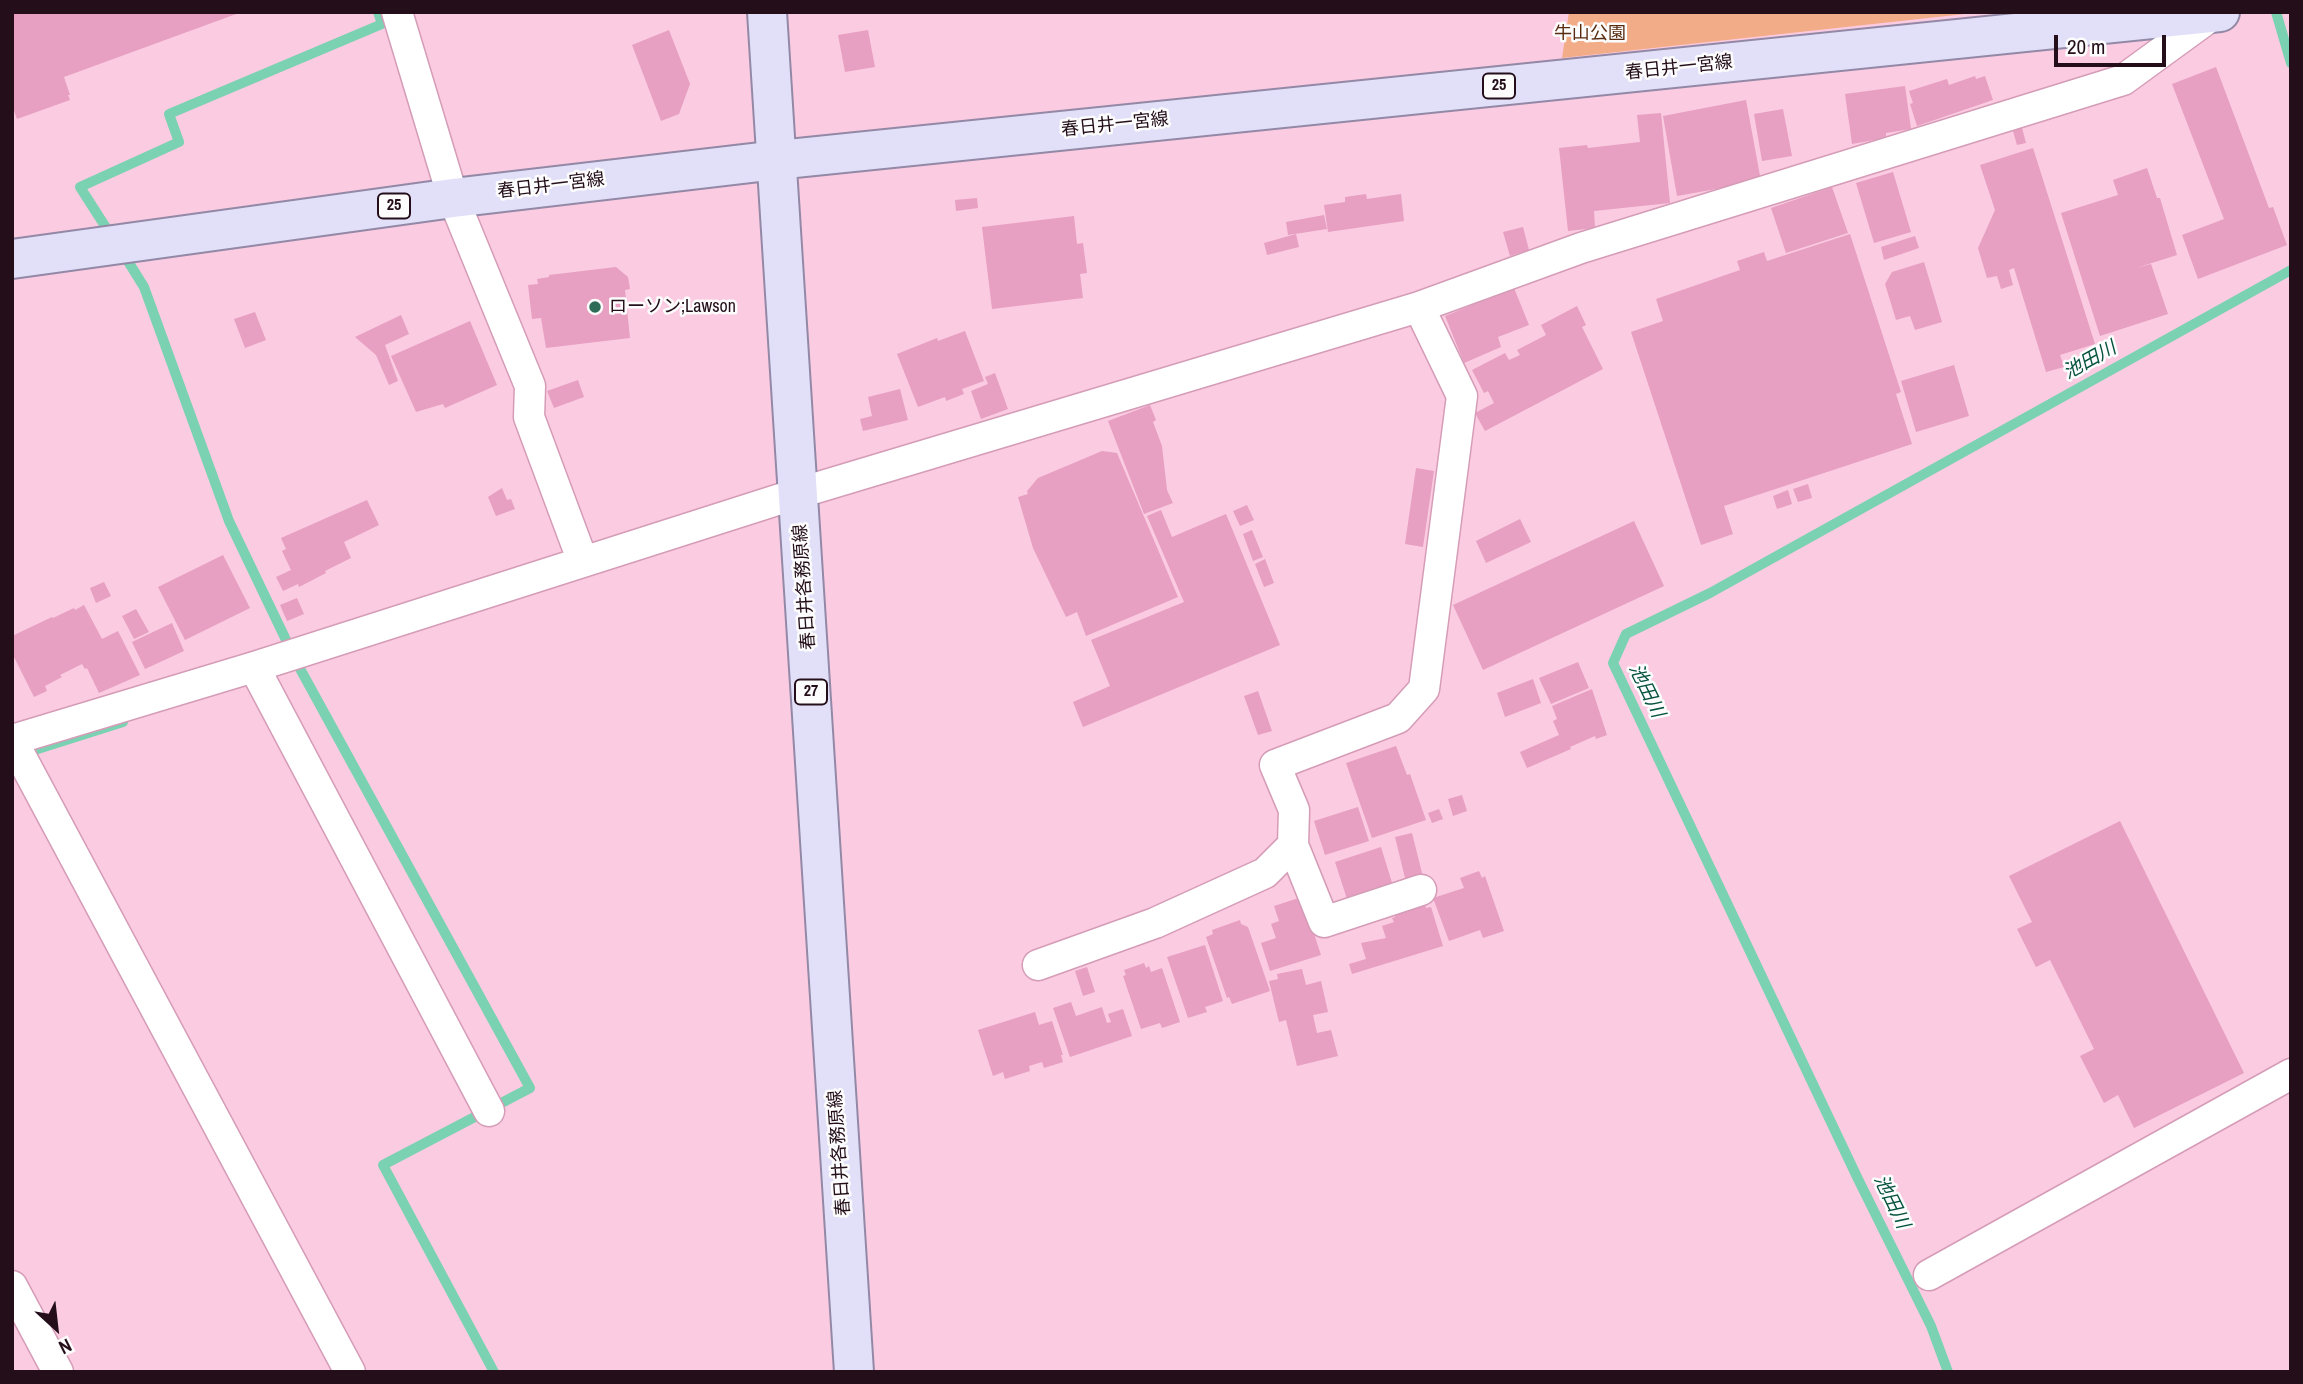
<!DOCTYPE html>
<html>
<head>
<meta charset="utf-8">
<style>
	body { margin:0 }
	#map { position:relative; width:2303px; height:1384px; overflow:hidden; background:#fbcbe1; font-family:"Archivo Narrow",sans-serif }
	canvas { display:block }
	.frame { position:absolute; inset:0; border:14px solid #230e19; pointer-events:none }
	.north { position:absolute; left:21px; top:1293px; width:70px; height:70px; -webkit-text-stroke:5px #fcfcfc; paint-order:stroke; rotate:153deg; font-size:19px; font-weight:700; line-height:28px; text-align:center; color:#230e19 }
	.north::after { content:''; display:block; margin:auto; width:24px; height:32px; background:#230e19; clip-path:polygon(50% 0,100% 100%,50% 72%,0 100%) }
	.scale { position:absolute; left:2054px; top:35px; width:112px; height:32px; box-sizing:border-box; border:4px solid #230e19; border-top:0; padding-left:9px; font-size:21px; line-height:24px; white-space:nowrap; color:#230e19; -webkit-text-stroke:5px #fcfcfc; paint-order:stroke }
</style>
</head>
<body>
<div id="map">
<canvas width="2303" height="1384"></canvas>
<div class="frame"></div>
<div class="north">N</div>
<div class="scale">20 m</div>
</div>
<script>
const c = document.querySelector('canvas').getContext('2d');
c.lineJoin = 'round';
function fill(path, color) { c.fillStyle = color; c.fill(path, 'evenodd'); }
function trace(path, color, width, dash) { c.strokeStyle = color; c.lineWidth = width; c.lineCap = dash ? 'butt' : 'round'; c.setLineDash(dash || []); c.stroke(path); }
function label(font, color, halo, rows, align = 'center') {
  c.font = font + ' "Archivo Narrow","Noto Sans JP",sans-serif'; c.lineWidth = 5; c.setLineDash([]); c.textBaseline = 'middle'; c.strokeStyle = halo; c.fillStyle = color; for (const [text, x, y, turn = 0] of rows) {
    c.save(); c.translate(x, y); c.rotate((+turn || 0) * Math.PI / 180); c.textAlign = isNaN(turn) ? turn : align; if (halo) c.strokeText(text, 0, 0); c.fillText(text, 0, 0); c.restore();
  }
}
const green = new Path2D(`
	M 1569,12 L 1983,12 L 1562,58 Z`);
const stream = new Path2D(`
	M 2276,12 L 2291,63
	M 112,237 L 80,187 L 179,142 L 169,114 L 382,24 L 378,12
	M 121,250 L 144,287 L 229,521 L 298,665 L 530,1088 L 383,1165 L 494,1372
	M 22,754 L 123,722
	M 1948,1372 L 1931,1326 L 1858,1179 L 1613,663 L 1626,634 L 1710,593 L 2291,270`);
const building = new Path2D(`
	M 12,12 L 239,12 L 239,13 L 64,77 L 70,95 L 68,95 L 70,100 L 17,119 L 12,105 Z
	M 669,30 L 690,84 L 679,114 L 661,121 L 632,45 Z
	M 868,30 L 875,67 L 845,72 L 838,35 Z
	M 2216,67 L 2269,208 L 2273,207 L 2287,245 L 2198,279 L 2182,235 L 2224,219 L 2172,84 Z
	M 1975,76 L 1976,79 L 1985,76 L 1993,100 L 1917,126 L 1910,104 L 1913,103 L 1909,91 L 1947,79 L 1949,85 Z
	M 1905,86 L 1911,129 L 1886,133 L 1886,138 L 1852,144 L 1845,94 Z
	M 1746,100 L 1761,181 L 1677,196 L 1663,116 Z
	M 1783,109 L 1792,156 L 1762,161 L 1754,114 Z
	M 1661,113 L 1670,203 L 1594,211 L 1595,228 L 1568,231 L 1559,148 L 1587,145 L 1588,148 L 1640,142 L 1637,115 Z
	M 2022,128 L 2026,143 L 2017,145 L 2013,131 Z
	M 2033,148 L 2095,344 L 2060,355 L 2064,367 L 2046,372 L 2014,268 L 2009,270 L 2013,285 L 2001,289 L 1997,276 L 1987,278 L 1978,248 L 1995,210 L 1980,165 Z
	M 2147,168 L 2157,198 L 2160,198 L 2177,255 L 2136,268 L 2151,264 L 2168,314 L 2100,336 L 2061,213 L 2118,195 L 2113,180 Z
	M 1893,172 L 1911,232 L 1874,243 L 1856,183 Z
	M 1832,187 L 1848,233 L 1786,253 L 1771,208 Z
	M 1366,194 L 1367,199 L 1401,194 L 1404,221 L 1328,232 L 1324,205 L 1345,202 L 1345,197 Z
	M 977,198 L 978,208 L 956,211 L 955,200 Z
	M 1324,215 L 1327,229 L 1288,235 L 1286,222 Z
	M 1074,216 L 1077,244 L 1083,243 L 1087,273 L 1080,274 L 1083,298 L 992,309 L 982,227 Z
	M 1523,227 L 1529,250 L 1510,256 L 1503,232 Z
	M 1296,234 L 1299,247 L 1267,255 L 1264,243 Z
	M 1850,234 L 1901,392 L 1896,394 L 1912,444 L 1724,506 L 1733,534 L 1701,545 L 1631,332 L 1663,321 L 1656,299 L 1740,270 L 1737,261 L 1764,252 L 1767,261 Z
	M 1915,236 L 1919,248 L 1884,260 L 1881,247 Z
	M 1924,262 L 1942,322 L 1915,330 L 1910,316 L 1896,320 L 1885,284 L 1892,272 Z
	M 616,267 L 628,277 L 630,289 L 625,290 L 630,338 L 546,348 L 541,318 L 532,319 L 528,285 L 538,284 L 537,279 L 549,277 L 549,275 Z
	M 1514,288 L 1529,325 L 1498,337 L 1501,347 L 1464,363 L 1445,316 Z
	M 1577,306 L 1586,325 L 1582,327 L 1603,369 L 1485,431 L 1475,413 L 1494,403 L 1488,391 L 1484,393 L 1472,370 L 1505,353 L 1509,360 L 1520,355 L 1517,350 L 1546,335 L 1541,325 Z
	M 255,312 L 266,340 L 245,348 L 234,319 Z
	M 401,315 L 409,334 L 385,345 L 398,381 L 389,385 L 376,355 L 355,337 Z
	M 470,321 L 497,385 L 445,408 L 443,404 L 416,412 L 391,356 Z
	M 965,331 L 984,381 L 962,389 L 964,394 L 946,401 L 945,397 L 918,407 L 897,354 L 937,338 L 938,341 Z
	M 1954,365 L 1969,416 L 1916,432 L 1901,381 Z
	M 995,373 L 1008,409 L 981,419 L 971,391 L 988,384 L 985,377 Z
	M 578,380 L 584,397 L 554,408 L 547,391 Z
	M 900,389 L 908,420 L 863,431 L 860,419 L 872,416 L 868,397 Z
	M 1150,405 L 1156,420 L 1153,422 L 1162,446 L 1167,490 L 1173,503 L 1144,514 L 1108,421 Z
	M 1102,451 L 1117,453 L 1178,597 L 1086,636 L 1077,612 L 1066,617 L 1033,548 L 1018,497 L 1028,494 L 1027,491 L 1038,478 Z
	M 1416,468 L 1434,471 L 1423,547 L 1405,544 Z
	M 1808,484 L 1812,498 L 1798,502 L 1793,489 Z
	M 502,488 L 507,500 L 511,499 L 515,509 L 496,516 L 488,497 Z
	M 1788,490 L 1792,504 L 1777,509 L 1773,496 Z
	M 367,500 L 379,525 L 344,542 L 351,558 L 325,571 L 326,573 L 299,587 L 298,584 L 283,591 L 276,577 L 291,570 L 282,551 L 286,549 L 281,538 Z
	M 1247,505 L 1254,520 L 1240,526 L 1233,511 Z
	M 1161,510 L 1172,537 L 1226,514 L 1280,645 L 1083,727 L 1073,702 L 1110,686 L 1091,640 L 1184,602 L 1147,516 Z
	M 1520,519 L 1531,542 L 1486,563 L 1476,541 Z
	M 1634,521 L 1664,586 L 1483,670 L 1453,605 Z
	M 1252,530 L 1263,557 L 1253,561 L 1243,534 Z
	M 223,555 L 250,608 L 185,640 L 158,587 Z
	M 1265,559 L 1274,583 L 1264,587 L 1255,564 Z
	M 104,582 L 111,596 L 96,603 L 90,588 Z
	M 297,598 L 304,614 L 287,621 L 280,605 Z
	M 84,605 L 102,639 L 118,631 L 140,675 L 99,693 L 87,668 L 85,669 L 82,664 L 60,675 L 62,677 L 45,686 L 47,691 L 34,697 L 12,653 L 12,636 L 52,617 L 53,618 L 74,608 L 75,610 Z
	M 136,609 L 149,632 L 134,639 L 122,616 Z
	M 172,623 L 184,651 L 145,669 L 132,642 Z
	M 1578,662 L 1589,688 L 1551,704 L 1539,678 Z
	M 1533,679 L 1541,703 L 1505,717 L 1497,693 Z
	M 1592,689 L 1607,735 L 1596,739 L 1595,736 L 1570,747 L 1571,749 L 1527,768 L 1520,752 L 1559,735 L 1553,721 L 1557,719 L 1552,706 Z
	M 1258,691 L 1272,731 L 1258,735 L 1244,696 Z
	M 1396,746 L 1407,775 L 1410,774 L 1426,820 L 1372,838 L 1346,763 Z
	M 1462,795 L 1467,811 L 1453,816 L 1448,799 Z
	M 1358,807 L 1369,841 L 1325,855 L 1314,821 Z
	M 1439,809 L 1443,819 L 1432,823 L 1428,813 Z
	M 2120,821 L 2244,1073 L 2134,1128 L 2118,1095 L 2104,1103 L 2080,1056 L 2094,1049 L 2050,960 L 2036,967 L 2017,929 L 2032,922 L 2009,876 Z
	M 1412,833 L 1423,877 L 1406,882 L 1395,837 Z
	M 1381,847 L 1393,886 L 1348,902 L 1335,862 Z
	M 1479,871 L 1482,878 L 1485,876 L 1504,931 L 1483,938 L 1480,930 L 1449,941 L 1433,898 L 1464,888 L 1460,878 Z
	M 1302,897 L 1321,955 L 1270,971 L 1261,943 L 1276,938 L 1271,924 L 1279,921 L 1274,906 Z
	M 1425,905 L 1426,908 L 1431,907 L 1443,946 L 1352,974 L 1349,964 L 1366,959 L 1361,943 L 1386,938 L 1382,926 L 1394,922 L 1392,918 L 1395,917 L 1395,915 Z
	M 1240,920 L 1241,924 L 1248,927 L 1270,991 L 1232,1004 L 1229,997 L 1227,998 L 1206,937 L 1213,934 L 1212,930 Z
	M 1205,945 L 1223,1001 L 1205,1007 L 1207,1012 L 1188,1018 L 1167,957 Z
	M 1144,963 L 1146,968 L 1149,966 L 1151,972 L 1162,968 L 1180,1022 L 1162,1028 L 1160,1023 L 1141,1029 L 1123,976 L 1126,975 L 1124,970 Z
	M 1087,967 L 1095,992 L 1083,996 L 1075,971 Z
	M 1302,969 L 1306,985 L 1321,981 L 1328,1012 L 1313,1015 L 1317,1033 L 1331,1030 L 1338,1056 L 1297,1066 L 1286,1020 L 1279,1022 L 1269,981 L 1278,979 L 1277,974 Z
	M 1071,1002 L 1076,1016 L 1102,1007 L 1107,1023 L 1111,1022 L 1108,1014 L 1123,1009 L 1132,1036 L 1070,1057 L 1053,1008 Z
	M 1035,1012 L 1039,1025 L 1052,1021 L 1063,1055 L 1061,1055 L 1063,1062 L 1044,1068 L 1042,1062 L 1029,1066 L 1030,1071 L 1005,1079 L 1003,1072 L 993,1076 L 978,1030 Z`);
const street = new Path2D(`
	M 397,12 L 453,198 L 530,386 L 529,417 L 583,562
	M 254,667 L 489,1111
	M 12,740 L 254,667 L 799,493 L 1419,307 L 1581,248 L 2123,80 L 2215,13
	M 12,740 L 350,1372
	M 1293,845 L 1324,922 L 1421,890
	M 1038,965 L 1155,923 L 1265,873 L 1293,845 L 1294,810 L 1275,765 L 1398,718 L 1424,689 L 1462,396 L 1419,307
	M 1929,1275 L 2291,1074
	M 12,1286 L 58,1372`);
const primary = new Path2D(`
	M 767,12 L 854,1372
	M 12,259 L 453,198 L 777,160 L 2220,12`);
const markers = [
	[595,307,7,"#2f6c58"]
];
const shields = [
	[1499,86,32],
	[394,206,32],
	[811,692,32]
];
const shieldNames = [
	["25",1499,86],
	["25",394,206],
	["27",811,692]
];
const parkNames = [
	["牛山公園",1590,34]
];
const streetNames = [
	["春日井一宮線",1679,68,-6],
	["春日井一宮線",1115,125,-6],
	["春日井一宮線",551,186,-7],
	["春日井各務原線",805,587,-94],
	["春日井各務原線",840,1153,-94]
];
const poiNames = [
	["ローソン;Lawson",609,307]
];
const waterNames = [
	["池田川",2090,361,-29],
	["池田川",1646,691,64],
	["池田川",1891,1202,64]
];
fill(green, '#f2ac87');
trace(stream, '#7ad2b2', 10);
fill(building, '#e79fc2');
trace(street, '#d59cb7', 33);
trace(primary, '#9389a7', 42);
trace(street, '#fff', 30);
trace(primary, '#e2e0f8', 38);
for (const [x, y, r, color] of markers) { const dot = new Path2D(); dot.arc(x, y, r, 0, 2 * Math.PI); c.fillStyle = color; c.fill(dot); trace(dot, '#fcfcfc', 2.5); }
for (const [x, y, w] of shields) { const box = new Path2D(); box.roundRect(x - w / 2, y - 12.5, w, 25, 5); c.fillStyle = '#fcfcfc'; c.fill(box); trace(box, '#230e19', 2); }
label('bold 16px', '#230e19', null, shieldNames);
label('18px', '#592c11', '#fcfcfc', parkNames);
label('18px', '#230e19', '#fcfcfc', streetNames);
label('18px', '#230e19', '#fcfcfc', poiNames, 'left');
label('italic 19px', '#05523e', '#fcfcfc', waterNames);
</script>
</body>
</html>
